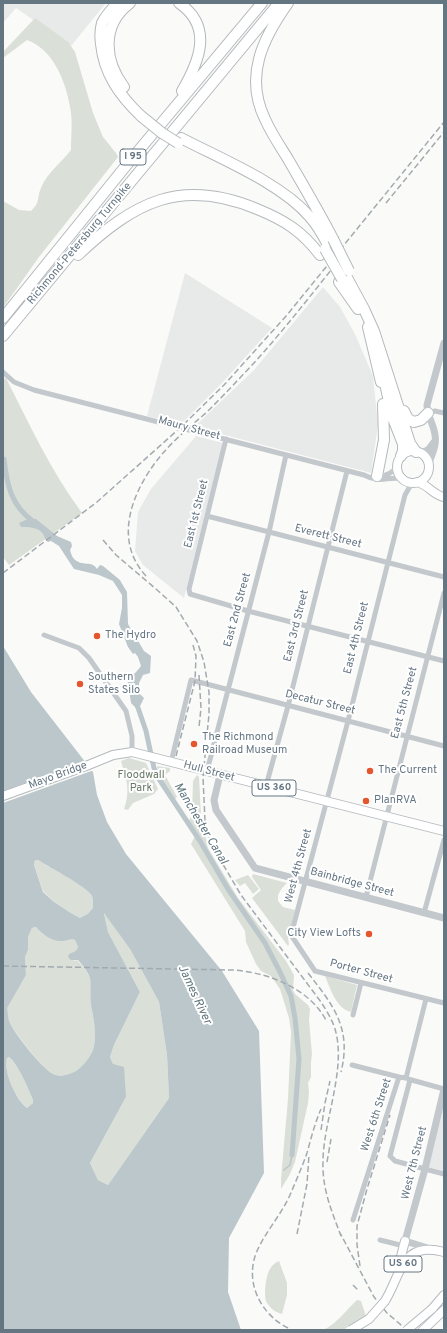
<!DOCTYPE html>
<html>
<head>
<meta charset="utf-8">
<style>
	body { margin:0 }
	#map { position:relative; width:447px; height:1333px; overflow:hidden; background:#fafaf8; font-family:Overpass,sans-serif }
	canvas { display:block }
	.frame { position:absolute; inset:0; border:4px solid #657683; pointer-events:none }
</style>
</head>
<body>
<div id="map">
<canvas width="447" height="1333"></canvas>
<div class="frame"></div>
</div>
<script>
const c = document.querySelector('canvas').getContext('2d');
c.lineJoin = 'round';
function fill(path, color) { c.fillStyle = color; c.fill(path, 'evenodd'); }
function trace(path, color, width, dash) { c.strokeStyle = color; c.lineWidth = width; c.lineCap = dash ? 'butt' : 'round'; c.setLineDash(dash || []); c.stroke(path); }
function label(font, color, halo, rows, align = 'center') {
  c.font = font + ' Overpass,sans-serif'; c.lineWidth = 4; c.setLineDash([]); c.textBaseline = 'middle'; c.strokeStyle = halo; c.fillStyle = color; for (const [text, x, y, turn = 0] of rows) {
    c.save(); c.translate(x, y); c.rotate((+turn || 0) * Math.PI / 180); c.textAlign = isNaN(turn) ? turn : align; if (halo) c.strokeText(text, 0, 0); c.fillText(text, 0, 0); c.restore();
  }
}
const built = new Path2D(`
	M 3,3 L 106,3 L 71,46 L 16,8 L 3,23 Z
	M 185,273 L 272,328 L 221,384 L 181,424 L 147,416 Z
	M 323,287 L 340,307 L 355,334 L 373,376 L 378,425 L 371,473 L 194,427 L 254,370 Z
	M 196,436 L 223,443 L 184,598 L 143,565 L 135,551 L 138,512 L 151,489 Z
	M 444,1101 L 444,1171 L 428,1167 Z`);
const green = new Path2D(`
	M 35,18 L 68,42 L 75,52 L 93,113 L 103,137 L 116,153 L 118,157 L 39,257 L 3,308 L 3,201 L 19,210 L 31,211 C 41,201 36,200 41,188 C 47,173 61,163 71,150 C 71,136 73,120 70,107 C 66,82 53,49 27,40 L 3,58 L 3,52 Z
	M 6,378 C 29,424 51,471 82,513 L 9,565 L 3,557 L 3,379 Z
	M 129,758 L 146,763 L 158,789 L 154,794 L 133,803 L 128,810 L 124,809 C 131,790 126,779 121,761 Z
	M 157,766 L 170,768 L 170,771 L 165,775 L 177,797 L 174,800 L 165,784 L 159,776 Z
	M 197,775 L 199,777 L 201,816 L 208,848 L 238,898 L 286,961 L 294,975 L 293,990 L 295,994 L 308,1005 L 310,1009 L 309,1020 L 312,1054 L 311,1062 L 311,1077 L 308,1083 L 309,1092 L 308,1103 L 295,1162 L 290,1174 L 281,1189 L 281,1179 L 288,1099 L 291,1032 L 289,1018 L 280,989 L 271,976 L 261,971 L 256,964 L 246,942 L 245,931 L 191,844 L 197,832 L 189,822 L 190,818 L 192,817 L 193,781 Z
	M 35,860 L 38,860 C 51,869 85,884 92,896 C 93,899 93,905 93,908 L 88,915 L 80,918 L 71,913 L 54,902 L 43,891 L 34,865 Z
	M 253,874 L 287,883 L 282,888 L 278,895 L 278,901 L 283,907 L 295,910 L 288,938 L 289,944 L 288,946 L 252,898 L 261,890 L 252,877 Z
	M 248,875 L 259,889 L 253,894 L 245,883 L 240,886 L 235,880 Z
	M 104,912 L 130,949 L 159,1002 L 167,1055 L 169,1098 L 108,1185 L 98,1180 L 90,1163 L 126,1097 L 110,1057 L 114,1045 L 140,992 L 108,932 Z
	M 36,927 C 47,943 60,936 75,940 L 78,947 L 74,961 L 77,960 C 96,981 90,980 91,1004 C 91,1008 93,1012 93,1016 C 95,1026 96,1040 93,1050 C 91,1058 83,1066 76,1071 C 70,1074 63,1077 56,1075 C 45,1073 16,1034 10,1023 C 8,1019 8,1013 6,1008 L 26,975 L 25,957 L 28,950 L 28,937 L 32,928 Z
	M 325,976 L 357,985 L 351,1012 C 336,1008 331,990 325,976 Z
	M 9,1057 C 17,1062 29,1090 33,1100 L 33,1103 L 27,1108 C 16,1099 3,1072 7,1058 Z
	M 279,1261 L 287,1283 L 287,1295 L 282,1314 C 275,1312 271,1309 267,1303 C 263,1296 266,1275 270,1269 C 272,1265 275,1263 279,1261 Z
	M 357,1300 L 361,1301 L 366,1316 L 343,1330 L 323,1330 C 338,1323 345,1311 357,1300 Z`);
const water = new Path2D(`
	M 28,519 L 36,519 L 57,536 L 71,542 L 72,546 L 70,550 C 71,553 72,557 74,559 C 82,567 92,560 97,569 L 100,565 L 103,566 L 120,580 L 121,582 L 127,592 L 128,624 L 144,651 L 151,656 L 150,673 L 143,675 L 139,683 L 139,693 L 144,698 L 139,708 L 136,708 L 131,703 L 127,677 L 128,676 L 130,678 L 137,671 L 141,666 L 138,657 L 135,653 L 133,654 L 128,647 L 119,624 L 122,608 L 122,595 L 113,581 L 99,575 L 74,569 L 59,546 L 51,541 L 48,542 C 44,539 45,537 43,534 C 39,527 28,527 21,527 L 19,523 Z
	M 3,646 L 31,692 L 93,772 L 97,795 L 107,822 L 126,854 L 222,971 L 259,1031 L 264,1173 L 229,1238 L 228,1292 L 241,1330 L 3,1330 L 3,938 L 4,936 L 3,914 ZM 35,860 L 38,860 C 50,868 85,885 92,896 C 93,899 93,905 93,908 L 88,914 L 80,918 L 71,913 L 54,902 L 43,892 L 34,865 ZM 104,913 L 130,949 L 159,1002 L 167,1055 L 169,1098 L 108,1185 L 98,1180 L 90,1163 L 126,1097 L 124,1067 L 113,1064 L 110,1057 L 114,1045 L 140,992 L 108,932 ZM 36,927 C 41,934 53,942 62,941 C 68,941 70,938 75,940 L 78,947 L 76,951 L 69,954 L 68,957 L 71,960 L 78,960 C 96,981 89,980 91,1004 C 91,1009 93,1012 93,1016 C 95,1027 96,1040 93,1050 C 90,1058 83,1066 76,1071 C 70,1074 62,1077 56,1075 C 45,1073 15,1034 10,1023 C 8,1019 8,1013 7,1008 L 26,975 L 25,957 L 28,950 L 28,937 L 32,928 ZM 9,1057 C 17,1062 29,1090 33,1100 L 33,1103 L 27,1108 C 16,1100 3,1071 7,1058 Z`);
const pier = new Path2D(`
	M 87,760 L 94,770 L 3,803 L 3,791 Z`);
const stream = new Path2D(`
	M 284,1170 L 290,1165 L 292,1155`);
const canal = new Path2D(`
	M 4,459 C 7,485 11,506 34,522
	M 136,702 L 146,731 L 154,768 L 159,779 L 200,841 L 228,889 L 265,943 L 281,974 L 291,996 L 295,1018 L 299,1059 L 292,1155`);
const minor = new Path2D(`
	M 3,372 L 14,382 L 34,390 L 364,475 C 381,484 387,476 403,479
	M 428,413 L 435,411 L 444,413
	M 226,439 L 189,589 L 190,594 L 248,611 L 444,661
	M 375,476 C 385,477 392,474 397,466
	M 414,482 L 409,488 L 405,495 L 348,721 L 291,935 L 315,971 L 444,1003
	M 207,516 L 444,577
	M 44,635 L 79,648 L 89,658 L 126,711 L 132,736 L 132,752
	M 171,762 L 191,680 L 444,746
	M 207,771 L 269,532 L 286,455
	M 266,786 L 288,706 L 347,471
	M 366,897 L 444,593
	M 424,913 L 444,840
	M 353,1015 L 361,983
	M 352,1065 L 399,1077
	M 408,1079 L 444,1089
	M 410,1080 L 390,1156 L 395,1161 L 444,1174
	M 353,1220 L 399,1077 L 406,1078 L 426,999
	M 380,1240 L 404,1246`);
const tertiary = new Path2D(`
	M 419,453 L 428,450 L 434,442
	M 428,466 C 431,455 437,447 435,435 C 434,425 427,416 427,405 L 444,343
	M 220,775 L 214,800 L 216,810 L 255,868 L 444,918
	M 431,1249 L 405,1241 L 425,1169 L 444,1089`);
const primary = new Path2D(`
	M397 467a16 16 0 1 1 32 0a16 16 0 1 1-32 0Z
	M 417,482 C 429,485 433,495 444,497
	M 3,796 L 86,766 L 113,755 L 132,752 L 444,831
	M 398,1268 L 405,1241
	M 385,1301 C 402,1273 401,1241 444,1252
	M 432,1309 L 444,1295
	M 423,1330 L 444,1310`);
const motorway = new Path2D(`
	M 117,3 C 112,9 106,15 102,23 C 100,30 100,37 101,44 C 104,74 120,96 141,116
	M 179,3 C 214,27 199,62 182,91
	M 288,3 C 263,38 244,76 265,119 C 271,133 280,146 288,159 C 303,185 319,212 333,239
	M 124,87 C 104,60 101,25 130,3
	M 181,138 C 221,159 281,183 310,217 C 317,225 323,235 328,245
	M 78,255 C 134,202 181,177 257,209 C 284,220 302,231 320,255
	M 345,274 L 364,309 L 374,331 L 410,443 L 416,452
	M 339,282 L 358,309
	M 3,318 L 129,162 L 262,3
	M 368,327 L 381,382
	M 3,336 L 279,3
	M 383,374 L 392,416 L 403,444 L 403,451 L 401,456
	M 404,411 L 408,419 L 414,422 L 421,420 L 428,413
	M 377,476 L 384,440 L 383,404`);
const rail = new Path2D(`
	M 386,203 L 444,132
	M 103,540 L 116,555 L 156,589 L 176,607 L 197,641 L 204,662 L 209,692 L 209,714 L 203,777 L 205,821 L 211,844 L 241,895 L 321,1002 C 326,1010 332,1019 335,1029 C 347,1069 323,1121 323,1162 C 322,1189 332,1212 341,1236
	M 3,573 L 97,502 L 181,427 L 224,385 L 287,315 L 444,122
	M 146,576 C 111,538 134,487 163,453 C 176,438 192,425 207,412 C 223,396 238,380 253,364 C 285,329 314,291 344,254
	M 199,675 L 201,708 L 199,727
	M 176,756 L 195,681 L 196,656 L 193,645
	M 3,966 L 232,970 C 267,972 310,988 327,1022
	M 308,973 C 333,1005 352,1028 341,1072
	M 321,1130 L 325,1103 L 330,1081
	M 327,1162 L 331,1139
	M 339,1231 L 374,1297 L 387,1313 L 407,1330
	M 297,1234 L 307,1184 L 309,1155
	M 360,1266 L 357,1245 L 357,1226 L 367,1189 L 390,1115
	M 353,1285 L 359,1291
	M 288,1328 C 260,1314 244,1281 257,1251 C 266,1231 281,1215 290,1195 C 296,1181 302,1167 307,1153 C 311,1138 315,1123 321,1109`);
const primaryBridge = new Path2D(`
	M 351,1330 L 369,1319 L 385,1301
	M 407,1330 L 432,1309`);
const motorwayBridge = new Path2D(`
	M 141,116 L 162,133 L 178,143
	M 333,239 L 349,271
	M 325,249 L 342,279`);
const markers = [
	[97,636,4,"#e4572e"],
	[80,684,4,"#e4572e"],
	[194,744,4,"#e4572e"],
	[370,771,4,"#e4572e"],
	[366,801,4,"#e4572e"],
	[369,934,4,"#e4572e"]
];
const shields = [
	[133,157,26],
	[274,788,44],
	[403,1264,38]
];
const shieldNames = [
	["I 95",133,157],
	["US 360",274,788],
	["US 60",403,1264]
];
const streetNames = [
	["Richmond-Petersburg Turnpike",80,244,-50],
	["Maury Street",189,429,15],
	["East 1st Street",197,514,-76],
	["Everett Street",328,537,14],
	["East 2nd Street",238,610,-75],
	["East 3rd Street",297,626,-76],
	["East 4th Street",357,638,-76],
	["Decatur Street",320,703,14],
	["East 5th Street",405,703,-75],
	["Hull Street",209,772,15],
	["Mayo Bridge",58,776,-20],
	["West 4th Street",299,866,-75],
	["Bainbridge Street",352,883,15],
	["Porter Street",361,972,15],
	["West 6th Street",377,1115,-72],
	["West 7th Street",415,1163,-76]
];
const poiNames = [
	["The Hydro",105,636],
	["Southern",88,678],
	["States Silo",88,691],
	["The Richmond",202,738],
	["Railroad Museum",202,751],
	["The Current",378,771],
	["PlanRVA",374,801],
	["City View Lofts",361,934,"right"]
];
const parkNames = [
	["Floodwall",141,776],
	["Park",141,789]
];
const waterNames = [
	["Manchester Canal",200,824,59],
	["James River",194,995,65]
];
fill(built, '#e8e9e9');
fill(green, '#dadfd7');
fill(water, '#bbc7cb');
fill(pier, '#fafaf8');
trace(stream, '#bbc7cb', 1.5);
trace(canal, '#bbc7cb', 5);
trace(primary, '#b5babe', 10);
trace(motorway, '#b4b9bd', 12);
trace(minor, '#c3c8cc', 5);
trace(tertiary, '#c3c8cc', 7);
trace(primary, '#fff', 8);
trace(motorway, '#fff', 10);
trace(rail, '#a2aab0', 1.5, [6, 3]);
trace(primaryBridge, '#b5babe', 10, []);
trace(motorwayBridge, '#b4b9bd', 12, []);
trace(primaryBridge, '#fff', 8);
trace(motorwayBridge, '#fff', 10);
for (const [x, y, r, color] of markers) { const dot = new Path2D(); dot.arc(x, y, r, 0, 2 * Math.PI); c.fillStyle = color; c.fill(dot); trace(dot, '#fff', 1.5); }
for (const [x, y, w] of shields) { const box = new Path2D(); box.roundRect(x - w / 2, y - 8, w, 16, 3); c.fillStyle = '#fff'; c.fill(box); trace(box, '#657683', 1); }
label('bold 10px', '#657683', null, shieldNames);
label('11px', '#657683', '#fff', streetNames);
label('11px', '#657683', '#fff', poiNames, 'left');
label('11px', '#687a64', '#fff', parkNames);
label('italic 12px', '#60757c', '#fff', waterNames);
</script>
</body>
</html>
